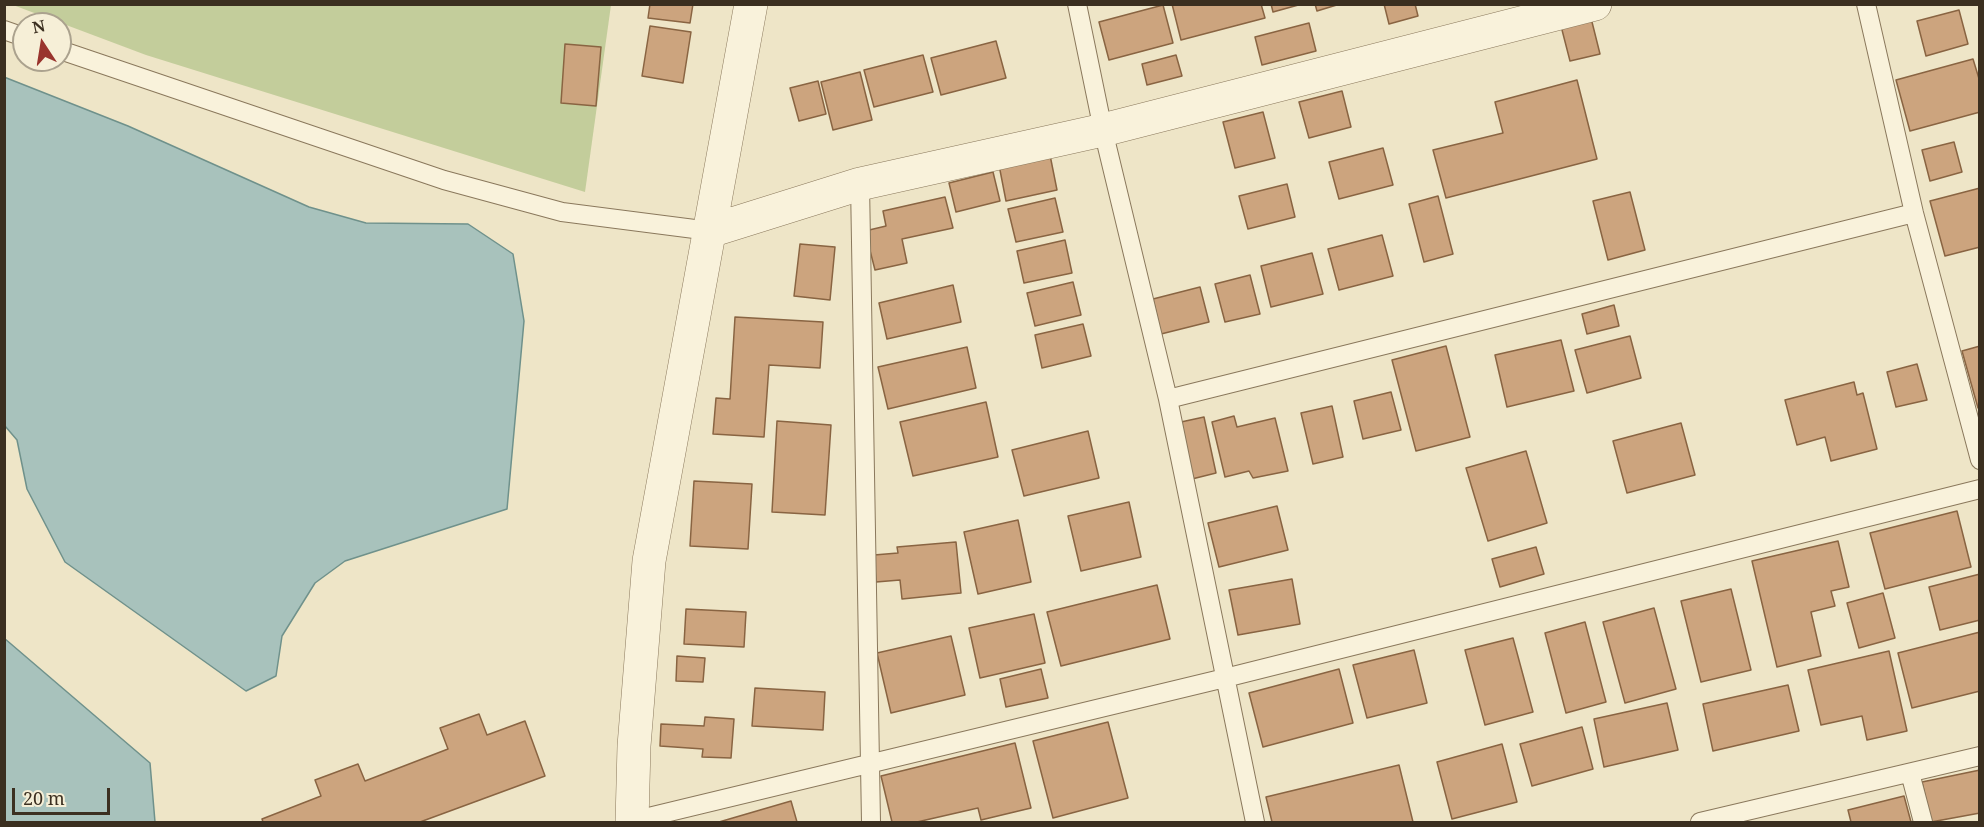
<!DOCTYPE html>
<html>
<head>
<meta charset="utf-8">
<style>
	body { margin:0 }
	#map { position:relative; width:1984px; height:827px; overflow:hidden; background:#eee5c7; font-family:"Noto Serif",serif }
	canvas { display:block }
	.frame { position:absolute; inset:0; border:6px solid #3b2f20; pointer-events:none }
	.north { position:absolute; left:12px; top:12px; width:60px; height:60px; box-sizing:border-box; background:#f6efd7; border:2px solid #aba28e; border-radius:50%; rotate:348deg; font-size:16px; font-weight:700; line-height:24px; text-align:center; color:#3b2f20 }
	.north::after { content:''; display:block; margin:auto; width:21px; height:27px; background:#99342d; clip-path:polygon(50% 0,100% 100%,50% 72%,0 100%) }
	.scale { position:absolute; left:12px; top:788px; width:98px; height:27px; box-sizing:border-box; border:3px solid #3b2f20; border-top:0; padding-left:8px; font-size:18px; line-height:21px; white-space:nowrap; color:#3b2f20; -webkit-text-stroke:4px #f6efd7; paint-order:stroke }
</style>
</head>
<body>
<div id="map">
<canvas width="1984" height="827"></canvas>
<div class="frame"></div>
<div class="north">N</div>
<div class="scale">20 m</div>
</div>
<script>
const c = document.querySelector('canvas').getContext('2d');
c.lineJoin = 'round';
function fill(path, color) { c.fillStyle = color; c.fill(path, 'evenodd'); }
function trace(path, color, width, dash) { c.strokeStyle = color; c.lineWidth = width; c.lineCap = dash ? 'butt' : 'round'; c.setLineDash(dash || []); c.stroke(path); }
const green = new Path2D(`
	M 13,5 L 611,5 L 585,192 L 146,55 Z`);
const water = new Path2D(`
	M 4,77 L 128,126 L 309,207 L 366,223 L 468,224 L 513,254 L 524,321 L 507,509 L 345,561 L 315,583 L 282,636 L 276,676 L 246,691 L 65,562 L 27,489 L 17,440 L 5,426 Z
	M 4,638 L 150,763 L 155,822 L 5,822 Z`);
const building = new Path2D(`
	M 650,4 L 693,4 L 690,23 L 648,18 Z
	M 1172,4 L 1261,4 L 1265,18 L 1181,40 Z
	M 1271,4 L 1302,4 L 1273,12 Z
	M 1315,4 L 1340,4 L 1317,11 Z
	M 1384,4 L 1415,4 L 1418,16 L 1389,24 Z
	M 1163,5 L 1173,43 L 1109,60 L 1099,22 Z
	M 1959,10 L 1968,44 L 1926,56 L 1917,21 Z
	M 1591,18 L 1600,54 L 1570,61 L 1561,26 Z
	M 1309,23 L 1316,51 L 1262,65 L 1255,37 Z
	M 650,26 L 691,32 L 683,83 L 642,76 Z
	M 996,41 L 1006,78 L 941,95 L 931,58 Z
	M 565,44 L 601,47 L 596,106 L 561,103 Z
	M 923,55 L 933,92 L 874,107 L 864,70 Z
	M 1176,55 L 1182,76 L 1147,85 L 1142,64 Z
	M 1973,59 L 1980,82 L 1980,112 L 1910,131 L 1896,80 Z
	M 860,72 L 872,120 L 833,130 L 821,82 Z
	M 1577,80 L 1597,159 L 1446,198 L 1433,150 L 1503,133 L 1495,102 Z
	M 818,81 L 826,114 L 799,121 L 790,88 Z
	M 1342,91 L 1351,127 L 1309,138 L 1299,102 Z
	M 1263,112 L 1275,158 L 1235,168 L 1223,122 Z
	M 1954,142 L 1962,172 L 1930,181 L 1922,150 Z
	M 1383,148 L 1393,185 L 1339,199 L 1329,162 Z
	M 1050,155 L 1057,190 L 1006,201 L 999,165 Z
	M 993,172 L 1000,201 L 956,212 L 949,183 Z
	M 1287,184 L 1295,217 L 1248,229 L 1239,196 Z
	M 1980,188 L 1980,247 L 1945,256 L 1930,201 Z
	M 1630,192 L 1645,250 L 1608,260 L 1593,201 Z
	M 1438,196 L 1453,254 L 1424,262 L 1409,204 Z
	M 945,197 L 953,228 L 902,239 L 907,263 L 875,270 L 865,231 L 886,226 L 883,211 Z
	M 1055,198 L 1063,232 L 1016,242 L 1008,209 Z
	M 1382,235 L 1393,276 L 1339,290 L 1328,249 Z
	M 1065,240 L 1072,273 L 1024,283 L 1017,251 Z
	M 800,244 L 835,247 L 830,300 L 794,296 Z
	M 1312,253 L 1323,294 L 1271,307 L 1261,266 Z
	M 1250,275 L 1260,314 L 1225,322 L 1215,284 Z
	M 1073,282 L 1081,315 L 1035,326 L 1027,293 Z
	M 953,285 L 961,322 L 887,339 L 879,303 Z
	M 1200,287 L 1209,322 L 1161,334 L 1153,299 Z
	M 1614,305 L 1619,326 L 1587,334 L 1582,314 Z
	M 735,317 L 823,322 L 820,368 L 769,365 L 764,437 L 713,434 L 716,398 L 730,399 Z
	M 1083,324 L 1091,356 L 1042,368 L 1035,335 Z
	M 1630,336 L 1641,378 L 1587,393 L 1575,350 Z
	M 1561,340 L 1574,391 L 1507,407 L 1495,355 Z
	M 1446,346 L 1470,437 L 1416,451 L 1392,360 Z
	M 1980,346 L 1980,407 L 1978,408 L 1962,351 Z
	M 967,347 L 976,388 L 888,409 L 878,367 Z
	M 1917,364 L 1927,400 L 1896,407 L 1887,372 Z
	M 1854,382 L 1857,395 L 1863,393 L 1877,449 L 1831,461 L 1825,437 L 1797,445 L 1785,400 Z
	M 1391,392 L 1401,430 L 1363,439 L 1354,401 Z
	M 986,402 L 998,457 L 913,476 L 900,422 Z
	M 1332,406 L 1343,457 L 1313,464 L 1301,413 Z
	M 1234,416 L 1237,427 L 1275,418 L 1288,471 L 1253,478 L 1249,471 L 1225,477 L 1212,422 Z
	M 1204,417 L 1216,473 L 1192,479 L 1181,422 Z
	M 777,421 L 831,425 L 825,515 L 772,512 Z
	M 1681,423 L 1695,475 L 1627,493 L 1613,441 Z
	M 1088,431 L 1099,478 L 1024,496 L 1012,450 Z
	M 1526,451 L 1547,523 L 1488,541 L 1466,468 Z
	M 694,481 L 752,484 L 748,549 L 690,546 Z
	M 1129,502 L 1141,557 L 1081,571 L 1068,516 Z
	M 1277,506 L 1288,550 L 1219,567 L 1208,523 Z
	M 1957,511 L 1971,567 L 1885,589 L 1870,533 Z
	M 1018,520 L 1031,582 L 978,594 L 964,532 Z
	M 1838,541 L 1849,587 L 1831,591 L 1835,606 L 1811,612 L 1821,656 L 1777,667 L 1752,561 Z
	M 956,542 L 961,593 L 902,599 L 900,580 L 876,582 L 874,555 L 898,553 L 897,547 Z
	M 1536,547 L 1544,574 L 1500,587 L 1492,559 Z
	M 1980,574 L 1980,620 L 1940,630 L 1929,587 Z
	M 1292,579 L 1300,624 L 1238,635 L 1229,590 Z
	M 1157,585 L 1170,639 L 1061,666 L 1047,612 Z
	M 1731,589 L 1751,670 L 1701,682 L 1681,601 Z
	M 1883,593 L 1895,638 L 1859,648 L 1847,603 Z
	M 1654,608 L 1676,689 L 1625,703 L 1603,622 Z
	M 686,609 L 746,612 L 744,647 L 684,644 Z
	M 1034,614 L 1045,663 L 980,678 L 969,628 Z
	M 1585,622 L 1606,702 L 1566,713 L 1545,633 Z
	M 1980,632 L 1980,691 L 1912,708 L 1898,653 Z
	M 951,636 L 965,695 L 891,713 L 877,653 Z
	M 1513,638 L 1533,712 L 1485,725 L 1465,650 Z
	M 1414,650 L 1427,703 L 1367,718 L 1353,665 Z
	M 1889,651 L 1907,731 L 1867,740 L 1862,716 L 1821,725 L 1808,670 Z
	M 677,656 L 705,658 L 703,682 L 676,681 Z
	M 1041,669 L 1048,698 L 1006,707 L 1000,679 Z
	M 1339,669 L 1353,723 L 1263,747 L 1249,693 Z
	M 1788,685 L 1799,731 L 1713,751 L 1703,704 Z
	M 755,688 L 825,692 L 823,730 L 752,726 Z
	M 1667,703 L 1678,750 L 1604,767 L 1594,719 Z
	M 479,714 L 487,735 L 525,721 L 545,776 L 420,822 L 263,822 L 262,819 L 321,796 L 315,780 L 358,764 L 365,781 L 448,749 L 440,728 Z
	M 705,717 L 734,719 L 731,758 L 702,757 L 703,749 L 660,746 L 661,724 L 704,726 Z
	M 1108,722 L 1128,798 L 1053,818 L 1033,741 Z
	M 1582,727 L 1593,769 L 1532,786 L 1520,744 Z
	M 1015,743 L 1031,808 L 981,820 L 978,808 L 917,822 L 892,822 L 881,776 Z
	M 1502,744 L 1517,802 L 1452,819 L 1437,762 Z
	M 1399,765 L 1413,822 L 1272,822 L 1266,797 Z
	M 1980,770 L 1980,813 L 1931,822 L 1922,782 Z
	M 1904,796 L 1911,822 L 1851,822 L 1848,810 Z
	M 791,801 L 797,822 L 719,822 Z`);
const service = new Path2D(`
	M 1077,4 L 1103,130 L 1168,399 L 1255,822
	M 1866,4 L 1914,213 L 1980,460
	M 4,30 L 24,37
	M 60,50 L 444,180 L 562,212 L 710,231
	M 860,184 L 871,822
	M 1168,399 L 1914,213
	M 1910,773 L 1923,822
	M 632,821 L 1225,678 L 1980,489
	M 1700,822 L 1980,756`);
const minor = new Path2D(`
	M 710,231 L 860,184 L 1103,130 L 1595,4
	M 632,822 L 634,746 L 649,561 L 751,4`);
fill(green, '#c3cd9b');
fill(water, '#a8c2bc');
trace(water, '#6f918b', 1.5);
fill(building, '#cca47e');
trace(building, '#896442', 1.5);
trace(service, '#8a785c', 20);
trace(minor, '#8a785c', 34);
trace(service, '#f9f2db', 18);
trace(minor, '#f9f2db', 33);
</script>
</body>
</html>
